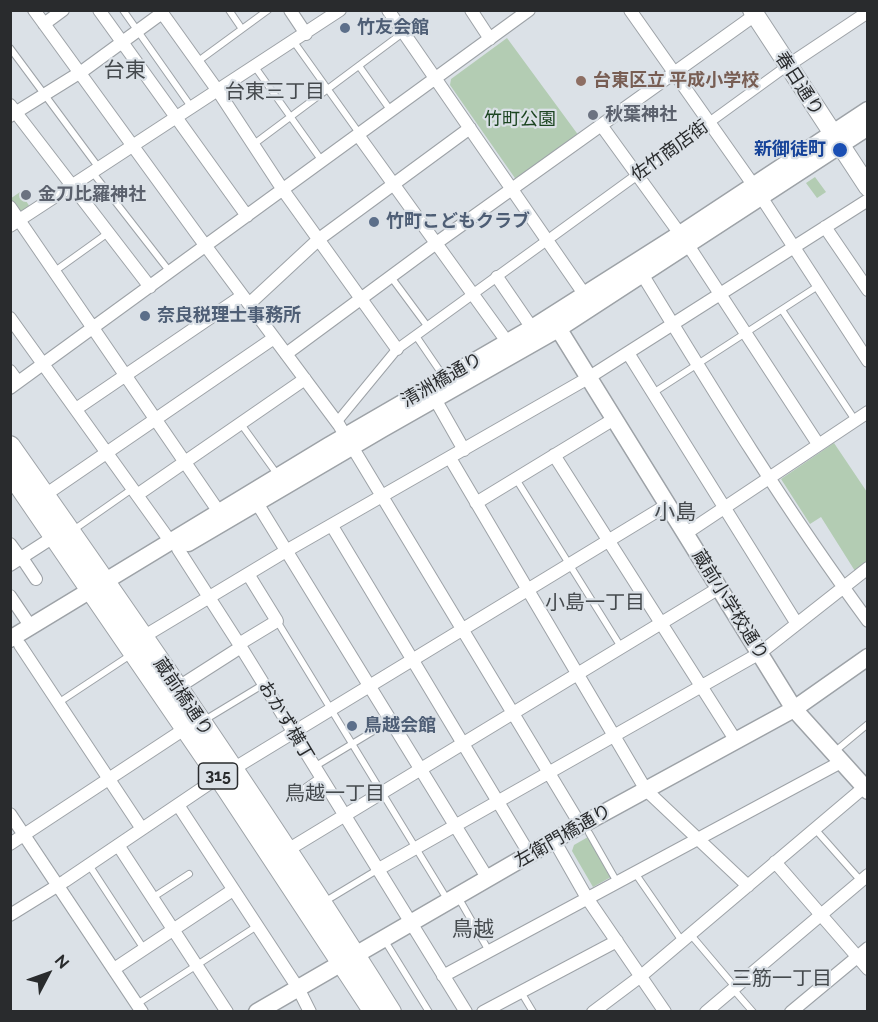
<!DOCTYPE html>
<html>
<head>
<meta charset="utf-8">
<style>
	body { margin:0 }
	#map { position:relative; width:878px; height:1022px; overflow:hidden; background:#dbe1e7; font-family:Raleway,sans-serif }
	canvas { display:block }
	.frame { position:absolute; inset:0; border:12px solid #292b2d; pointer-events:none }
	.north { position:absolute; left:18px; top:944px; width:60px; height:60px; -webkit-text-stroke:4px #dbe1e7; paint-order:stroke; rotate:49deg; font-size:16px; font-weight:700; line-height:24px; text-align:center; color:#292b2d }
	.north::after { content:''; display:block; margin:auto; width:21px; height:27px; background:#292b2d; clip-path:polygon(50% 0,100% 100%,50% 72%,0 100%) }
</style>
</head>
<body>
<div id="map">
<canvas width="878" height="1022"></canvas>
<div class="frame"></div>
<div class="north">N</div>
</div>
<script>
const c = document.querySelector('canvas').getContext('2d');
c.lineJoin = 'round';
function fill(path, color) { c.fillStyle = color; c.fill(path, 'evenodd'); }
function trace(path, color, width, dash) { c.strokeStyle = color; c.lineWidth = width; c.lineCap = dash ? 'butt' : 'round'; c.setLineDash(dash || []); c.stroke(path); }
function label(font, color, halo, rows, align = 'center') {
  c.font = font + ' Raleway,"Noto Sans JP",sans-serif'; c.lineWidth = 4.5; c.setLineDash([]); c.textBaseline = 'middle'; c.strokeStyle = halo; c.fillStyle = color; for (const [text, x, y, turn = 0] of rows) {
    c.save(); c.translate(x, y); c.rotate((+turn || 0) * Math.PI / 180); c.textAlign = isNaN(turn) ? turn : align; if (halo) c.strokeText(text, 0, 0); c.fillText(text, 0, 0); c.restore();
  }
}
const green = new Path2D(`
	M 507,38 L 579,136 L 517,181 L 450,85 L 451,79 Z
	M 815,177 L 826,192 L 817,198 L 806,183 Z
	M 20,192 L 30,207 L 20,214 L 10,199 Z
	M 834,443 L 867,492 L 867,562 L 855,571 L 821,517 L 810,524 L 781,479 Z
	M 588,837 L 611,877 L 593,887 L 572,851 L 574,845 Z`);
const service = new Path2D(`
	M 123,10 L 192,108
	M 229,10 L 242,29
	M 294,42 L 359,133
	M 10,48 L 99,168
	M 197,62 L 268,10
	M 359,66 L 391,111
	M 255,67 L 322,161
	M 254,144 L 404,32
	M 93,173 L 170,272
	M 55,271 L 108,233
	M 391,277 L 428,327
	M 782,310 L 855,420
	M 416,336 L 444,377
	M 653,393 L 818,286
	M 241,424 L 277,474
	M 516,479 L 621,647
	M 72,531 L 132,489
	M 277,621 L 447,899
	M 58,703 L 132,654
	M 203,721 L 264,684
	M 833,753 L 868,724
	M 314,767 L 390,721
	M 299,792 L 320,777
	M 815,829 L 861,881
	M 589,833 L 617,882
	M 89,865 L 144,949
	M 635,873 L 682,941
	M 458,897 L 489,951
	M 152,898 L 189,874
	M 324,902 L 377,870
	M 691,935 L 735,987
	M 385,941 L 429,1012
	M 733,989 L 753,1012
	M 521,992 L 533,1012
	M 137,1004 L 257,926`);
const pedestrian = new Path2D(`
	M 553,236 L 787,66
	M 337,422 L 397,349 L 542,244`);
const minor = new Path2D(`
	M 34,10 L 199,237 L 339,425 L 581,826
	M 99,10 L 247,216
	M 160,10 L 218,91 L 283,190 L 397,349
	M 290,10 L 306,34
	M 388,10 L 589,301
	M 471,10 L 490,39
	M 630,10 L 754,186 L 868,361
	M 44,24 L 63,10
	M 787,66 L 868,12
	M 10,105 L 150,287
	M 10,116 L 84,70 L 162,13
	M 601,125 L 680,234
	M 358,135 L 508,343
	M 10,207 L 219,512
	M 10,226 L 340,10
	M 825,227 L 868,290
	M 688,245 L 818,444
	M 642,274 C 714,392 786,510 868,621
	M 497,277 L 532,328
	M 249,304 L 319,239 L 470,128
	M 10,318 L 170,541
	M 628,353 L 797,624
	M 286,354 L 435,244 L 755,15
	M 10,371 L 18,382
	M 10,388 L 529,10
	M 435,399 L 464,450
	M 76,409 L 242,296
	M 554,455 L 736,741
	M 450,458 L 646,790 L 748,886
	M 45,495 L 274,338
	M 137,495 L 305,379
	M 257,503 L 488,879
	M 476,503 L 614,419
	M 332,526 L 530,855
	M 685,534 L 868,412
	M 10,544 L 21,559
	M 178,549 L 239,644 L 466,1012
	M 22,558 L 36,579
	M 10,565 L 55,536
	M 10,596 L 31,627
	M 143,637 L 286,551 L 588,378 L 868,200
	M 239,644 L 277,621 L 248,574
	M 20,645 L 142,829
	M 177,688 L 241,647
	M 178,805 L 298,988 L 310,1012
	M 10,814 L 142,1012
	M 554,840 L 587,898 L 665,1012
	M 10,844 L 186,728
	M 118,845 L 227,1012
	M 286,851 L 719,588
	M 775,862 L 868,969
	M 377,870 L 760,653 L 868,568
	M 10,915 L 65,881 L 210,783 L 667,505
	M 114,969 L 233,890
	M 443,976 L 841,762
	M 483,1012 L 617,941
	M 593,1012 L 641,976 L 868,784
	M 706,1012 L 868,875
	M 791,1012 L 868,948`);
const tertiary = new Path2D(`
	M 553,320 L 794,709 L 868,791
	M 188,543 L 382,429 L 558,329 L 868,127
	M 10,639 L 328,446 L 532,328 L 680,234 L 868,110
	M 257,1012 L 554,840 L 794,709 L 868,657`);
const secondary = new Path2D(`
	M 752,10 L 868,187`);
const primary = new Path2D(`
	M 10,446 C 141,632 270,819 391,1012
	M 10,472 L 227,789 L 374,1012`);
const markers = [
	[345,28,6,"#5c6f8a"],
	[581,81,6,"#8d6e63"],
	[593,115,6,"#6b7280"],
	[840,150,8,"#1a4fb4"],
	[26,195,6,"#6b7280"],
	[374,222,6,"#5c6f8a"],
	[145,316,6,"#5c6f8a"],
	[352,726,6,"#5c6f8a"]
];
const shields = [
	[218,776,39]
];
const shieldNames = [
	["315",218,776]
];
const serviceNames = [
	["竹友会館",357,28],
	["竹町こどもクラブ",386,222],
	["奈良税理士事務所",157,316],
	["鳥越会館",364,726]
];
const educationNames = [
	["台東区立 平成小学校",593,81]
];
const streetNames = [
	["春日通り",799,84,57],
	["佐竹商店街",670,151,-36],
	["清洲橋通り",442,380,-30],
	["蔵前小学校通り",730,605,58],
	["蔵前橋通り",183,697,56],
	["おかず横丁",286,721,59],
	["左衛門橋通り",563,836,-30]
];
const worshipNames = [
	["秋葉神社",605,115],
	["金刀比羅神社",38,195]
];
const parkNames = [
	["竹町公園",520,120]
];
const transitNames = [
	["新御徒町",826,150]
];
const neighbourhoodNames = [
	["台東三丁目",275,92],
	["小島一丁目",595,603],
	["鳥越一丁目",335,794],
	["三筋一丁目",782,979]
];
const quarterNames = [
	["台東",125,71],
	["小島",675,513],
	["鳥越",473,930]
];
fill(green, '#b3ccb3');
trace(service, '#9da2a7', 8);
trace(pedestrian, '#9da2a7', 11);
trace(minor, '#9da2a7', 14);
trace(tertiary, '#9da2a7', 19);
trace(secondary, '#9da2a7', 20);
trace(primary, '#9da2a7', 22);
trace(service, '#fff', 6);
trace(pedestrian, '#fff', 9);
trace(minor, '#fff', 12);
trace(tertiary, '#fff', 16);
trace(secondary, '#fff', 18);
trace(primary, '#fff', 20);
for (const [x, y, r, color] of markers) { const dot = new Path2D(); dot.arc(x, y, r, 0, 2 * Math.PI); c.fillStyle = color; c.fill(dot); trace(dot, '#dbe1e7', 2); }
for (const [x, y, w] of shields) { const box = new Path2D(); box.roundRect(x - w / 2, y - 13, w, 26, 4.5); c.fillStyle = '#dbe1e7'; c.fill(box); trace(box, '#292b2d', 1.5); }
label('bold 16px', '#292b2d', null, shieldNames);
label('bold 18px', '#4e5e75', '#dbe1e7', serviceNames, 'left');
label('bold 18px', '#785e54', '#dbe1e7', educationNames, 'left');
label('18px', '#292b2d', '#dbe1e7', streetNames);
label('bold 18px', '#5b616d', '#dbe1e7', worshipNames, 'left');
label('18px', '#1c4521', '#dbe1e7', parkNames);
label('bold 18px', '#164399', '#dbe1e7', transitNames, 'right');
label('20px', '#454a4e', '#dbe1e7', neighbourhoodNames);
label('21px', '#454a4e', '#dbe1e7', quarterNames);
</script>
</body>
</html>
